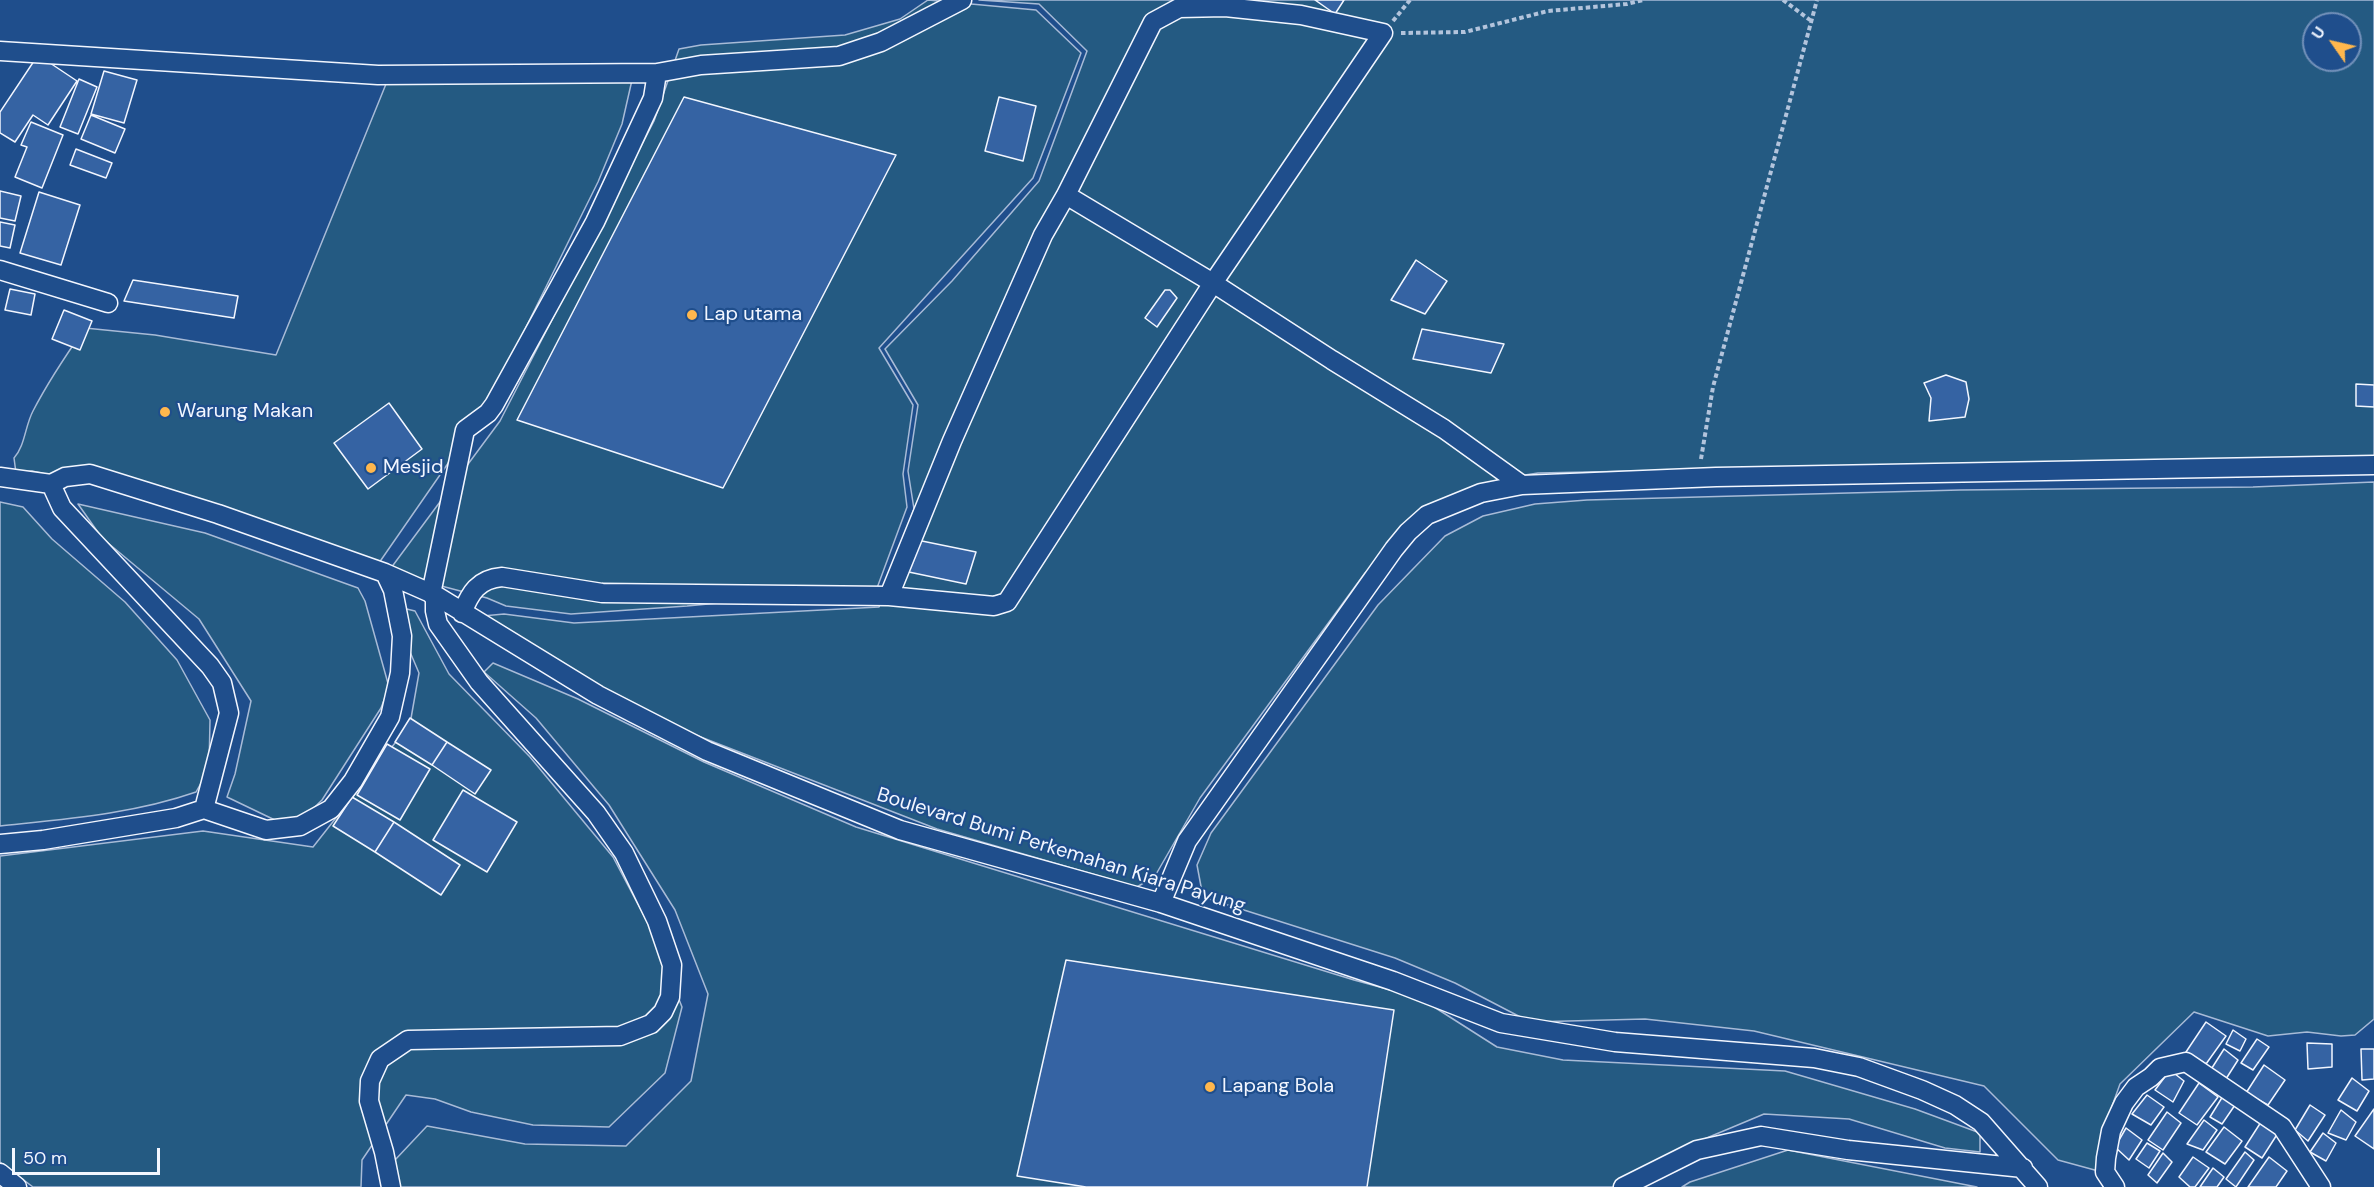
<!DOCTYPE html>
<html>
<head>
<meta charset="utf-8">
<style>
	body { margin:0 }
	#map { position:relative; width:2374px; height:1187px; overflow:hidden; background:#1f4e8c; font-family:"DM Sans",sans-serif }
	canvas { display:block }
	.north { position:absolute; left:2302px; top:12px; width:60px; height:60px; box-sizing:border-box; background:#1f4e8c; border:2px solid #7391ba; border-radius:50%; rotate:304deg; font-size:16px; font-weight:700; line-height:24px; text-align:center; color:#f2f6ff }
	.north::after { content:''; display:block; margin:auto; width:21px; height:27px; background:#ffb74d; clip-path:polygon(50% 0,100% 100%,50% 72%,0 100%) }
	.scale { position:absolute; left:12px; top:1148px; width:148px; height:27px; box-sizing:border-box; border:3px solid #f2f6ff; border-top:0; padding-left:8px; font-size:18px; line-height:21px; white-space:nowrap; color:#f2f6ff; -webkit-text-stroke:4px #1f4e8c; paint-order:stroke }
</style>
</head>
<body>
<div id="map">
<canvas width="2374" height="1187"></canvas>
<div class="north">U</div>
<div class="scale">50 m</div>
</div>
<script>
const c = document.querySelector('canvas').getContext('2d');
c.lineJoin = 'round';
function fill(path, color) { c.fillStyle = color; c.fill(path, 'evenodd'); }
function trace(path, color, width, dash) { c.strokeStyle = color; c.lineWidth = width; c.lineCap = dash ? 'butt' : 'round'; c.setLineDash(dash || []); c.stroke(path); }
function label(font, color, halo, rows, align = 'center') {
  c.font = font + ' "DM Sans",sans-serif'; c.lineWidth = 4.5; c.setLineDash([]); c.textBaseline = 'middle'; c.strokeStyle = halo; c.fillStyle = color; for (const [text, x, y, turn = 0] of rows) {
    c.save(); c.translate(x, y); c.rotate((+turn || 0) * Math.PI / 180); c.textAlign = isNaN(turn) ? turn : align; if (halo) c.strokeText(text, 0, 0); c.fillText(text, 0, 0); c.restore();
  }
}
const green = new Path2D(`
	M 928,0 L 1036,10 L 1081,53 L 1033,178 L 879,348 L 913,405 L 903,474 L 907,507 L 877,588 L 687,606 L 571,614 L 506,606 L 487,598 L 388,572 L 500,421 L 654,121 L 679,49 L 701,45 L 845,35 L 900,19 Z
	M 979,0 L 2374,0 L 2374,456 L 1538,473 L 1499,479 L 1419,525 L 1365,573 L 1200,798 L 1155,876 L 1137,887 L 937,829 L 693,734 L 481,627 L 483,616 L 504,614 L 574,623 L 879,607 L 914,509 L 908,471 L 918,405 L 885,349 L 952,281 L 1039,181 L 1087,51 L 1039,4 ZM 2314,24 L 2350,24 L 2350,60 L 2314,60 Z
	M 632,80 L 622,124 L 598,182 L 485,410 L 372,573 L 167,501 L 32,471 L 16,473 L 14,458 C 25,446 25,426 33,411 C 48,382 66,355 85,328 L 155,335 L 276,355 L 386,84 Z
	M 2374,482 L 2374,1019 L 2355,1035 L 2341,1036 L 2307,1032 L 2268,1036 L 2194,1012 L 2120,1084 L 2111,1109 L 2102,1172 L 2058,1160 L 1984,1086 L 1754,1031 L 1645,1019 L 1530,1022 L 1455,983 L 1395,958 L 1203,897 L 1197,865 L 1211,833 L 1378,605 L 1445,536 L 1483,516 L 1535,504 L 1587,500 L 1960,490 L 2253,487 Z
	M 0,502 L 23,507 L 52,539 L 125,602 L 177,660 L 210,720 L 209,769 L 196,792 C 133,814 66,819 0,826 Z
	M 78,504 L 205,533 L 358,588 L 365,601 L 389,687 L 381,708 L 322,800 L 298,823 L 279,822 L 227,797 L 235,774 L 251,701 L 199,619 L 102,538 Z
	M 390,605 L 415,611 L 449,674 L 530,757 L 613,857 L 652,931 L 682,1007 L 665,1073 L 609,1127 L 533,1125 L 471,1112 L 435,1099 L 406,1095 L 362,1160 L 361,1187 L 33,1187 L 0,1162 L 0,856 L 203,831 L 313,847 L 410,724 L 419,673 Z
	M 493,663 L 578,699 L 704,762 L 856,827 L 1354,980 L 1420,998 L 1497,1047 L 1563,1060 L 1785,1071 L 1915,1109 L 1980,1133 L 1980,1152 L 1945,1148 L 1849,1119 L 1764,1114 L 1690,1145 L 1614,1187 L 393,1187 L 395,1160 L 427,1126 L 525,1144 L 626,1146 L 691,1081 L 708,994 L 675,910 L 609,805 L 536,718 L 484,672 Z
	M 1788,1150 L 1977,1187 L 1682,1187 L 1690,1182 Z`);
const building = new Path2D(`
	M 1315,0 L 1344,0 L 1335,14 Z
	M 38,55 L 77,81 L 48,125 L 33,115 L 15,142 L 0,133 L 0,112 Z
	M 104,71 L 137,80 L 124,123 L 91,114 Z
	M 79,79 L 97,87 L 78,134 L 60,127 Z
	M 684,97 L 896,155 L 723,488 L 517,420 Z
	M 999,97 L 1036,106 L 1023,161 L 985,151 Z
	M 91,115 L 125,129 L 115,153 L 81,139 Z
	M 31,122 L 63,135 L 42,188 L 15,177 L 27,147 L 21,145 Z
	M 76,149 L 112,163 L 106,178 L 70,165 Z
	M 0,191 L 21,196 L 15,221 L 0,218 Z
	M 39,192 L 80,205 L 61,265 L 20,253 Z
	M 0,222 L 15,225 L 10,248 L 0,246 Z
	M 1416,260 L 1447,281 L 1425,314 L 1391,300 Z
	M 133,280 L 238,296 L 234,318 L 124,301 Z
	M 10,289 L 35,294 L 31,315 L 5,310 Z
	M 1165,290 L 1170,290 L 1177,298 L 1157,327 L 1145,318 Z
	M 64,310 L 92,321 L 80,350 L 52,339 Z
	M 1422,329 L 1504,344 L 1491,373 L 1413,359 Z
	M 1946,375 L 1966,382 L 1969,399 L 1965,417 L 1929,421 L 1931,398 L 1924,383 Z
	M 2356,384 L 2374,385 L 2374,407 L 2356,406 Z
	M 389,403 L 422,449 L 368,489 L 334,443 Z
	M 917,540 L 976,552 L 966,584 L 904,571 Z
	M 410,718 L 447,742 L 432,765 L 395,742 Z
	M 447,742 L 491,770 L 475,794 L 432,765 Z
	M 387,744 L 430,769 L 400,820 L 357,795 Z
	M 463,790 L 517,822 L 487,872 L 433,840 Z
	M 352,797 L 394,822 L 375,852 L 333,826 Z
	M 394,822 L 460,865 L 441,895 L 375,852 Z
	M 1066,960 L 1394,1010 L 1367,1187 L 1086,1187 L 1017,1176 Z
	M 2206,1022 L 2226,1036 L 2206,1064 L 2186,1052 Z
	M 2233,1030 L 2246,1039 L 2240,1051 L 2226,1044 Z
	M 2257,1039 L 2269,1047 L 2253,1070 L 2241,1063 Z
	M 2307,1043 L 2332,1044 L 2332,1067 L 2308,1069 Z
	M 2224,1049 L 2238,1060 L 2224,1082 L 2210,1071 Z
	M 2361,1049 L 2374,1049 L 2374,1079 L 2362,1080 Z
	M 2264,1065 L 2285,1080 L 2268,1105 L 2246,1093 Z
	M 2170,1070 L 2184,1081 L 2173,1102 L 2155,1090 Z
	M 2352,1078 L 2369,1091 L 2357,1111 L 2338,1100 Z
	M 2199,1083 L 2218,1097 L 2197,1125 L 2179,1113 Z
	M 2147,1095 L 2164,1107 L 2151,1125 L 2132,1114 Z
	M 2223,1096 L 2235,1105 L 2222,1124 L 2210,1117 Z
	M 2310,1105 L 2325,1115 L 2308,1141 L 2295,1130 Z
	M 2374,1109 L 2374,1149 L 2355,1136 Z
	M 2341,1110 L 2356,1122 L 2346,1140 L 2328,1133 Z
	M 2167,1112 L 2181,1123 L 2163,1150 L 2148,1140 Z
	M 2204,1120 L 2217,1130 L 2203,1150 L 2187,1144 Z
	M 2261,1122 L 2278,1133 L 2262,1158 L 2245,1147 Z
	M 2224,1127 L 2242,1141 L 2225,1164 L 2206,1152 Z
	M 2126,1128 L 2142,1140 L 2129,1160 L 2115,1147 Z
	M 2323,1133 L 2336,1143 L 2326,1161 L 2310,1152 Z
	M 2147,1143 L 2160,1151 L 2149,1168 L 2136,1159 Z
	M 2245,1152 L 2254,1160 L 2236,1187 L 2226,1179 Z
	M 2163,1153 L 2172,1162 L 2157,1183 L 2148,1175 Z
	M 2193,1157 L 2209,1168 L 2195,1187 L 2190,1187 L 2179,1177 Z
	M 2269,1157 L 2287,1171 L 2276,1187 L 2248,1187 Z
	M 2213,1168 L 2224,1177 L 2217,1187 L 2200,1187 Z`);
const path = new Path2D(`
	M 1783,0 L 1810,20
	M 1393,21 L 1410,0
	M 1401,33 L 1465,32 L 1548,11 L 1627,4 L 1643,0
	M 1701,459 L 1713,387 L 1817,0`);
const street = new Path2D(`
	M 0,51 L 378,75 L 657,73 L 701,65 L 839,56 L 881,42 L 962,0
	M 1066,195 L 1213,283 L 1332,360 L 1444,429 L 1522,485
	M 0,270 L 108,303
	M 0,477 L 51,484
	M 51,484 L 65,477 L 90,474 L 218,514 L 385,573 L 435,595 L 598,695 L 707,751 L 900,830 L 1161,903 L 1393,981 L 1501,1023 L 1615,1042 L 1814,1058 L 1859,1067 L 1922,1090 L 1955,1105 L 1981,1122 L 2038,1187
	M 51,484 L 62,508 L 210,666 L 222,683 L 229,713 L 204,809
	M 431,594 L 465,430 L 488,413 L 494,405 L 595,222 L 653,98 L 657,73
	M 462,613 C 470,593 478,579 502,577 L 602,593 L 889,596 L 994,606 L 1007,602 L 1213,283 L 1383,33 L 1301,15 L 1225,7 L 1179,8 L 1153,22 L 1066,195 L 1043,235 L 952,441 L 889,596
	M 0,844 L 43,840 L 176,818 L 204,809 L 266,830 L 300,826 L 331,809 L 353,781 L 390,717 L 400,673 L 402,636 L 393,590 L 385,573
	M 1161,903 L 1187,841 L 1394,549 L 1408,532 L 1427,515 L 1481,493 L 1522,485 L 1716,477 L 2374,465
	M 0,1173 L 17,1187
	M 391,1187 L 384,1152 L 369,1101 L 370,1081 L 380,1059 L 408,1040 L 620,1036 L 651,1024 L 663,1012 L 670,997 L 672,965 L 657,921 L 624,853 L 596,813 L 479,682 L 438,624 L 435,611 L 435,595
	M 1623,1187 L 1697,1150 L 1761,1136 L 1848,1150 L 2023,1168
	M 2115,1187 L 2105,1172 L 2106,1158 L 2111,1131 L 2124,1103 L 2136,1087 L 2151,1077 L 2160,1068 L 2186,1062 L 2282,1127 L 2321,1187`);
const markers = [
	[692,315,6,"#ffb74d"],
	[165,412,6,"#ffb74d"],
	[371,468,6,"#ffb74d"],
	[1210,1087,6,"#ffb74d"]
];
const poiNames = [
	["Lap utama",704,315],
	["Warung Makan",177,412],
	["Mesjid",383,468],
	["Lapang Bola",1222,1087]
];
const streetNames = [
	["Boulevard Bumi Perkemahan Kiara Payung",1061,851,17]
];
fill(green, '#245a82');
trace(green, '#a8bbd7', 1.5);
fill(building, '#3563a3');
trace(building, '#f2f6ff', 1.5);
trace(street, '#f2f6ff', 21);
trace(path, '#b3c4dc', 4, [4.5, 3]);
trace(street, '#1f4e8c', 18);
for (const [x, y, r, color] of markers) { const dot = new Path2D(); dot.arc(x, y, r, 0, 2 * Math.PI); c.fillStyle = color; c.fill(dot); trace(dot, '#1f4e8c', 2); }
label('20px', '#f2f6ff', '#1f4e8c', poiNames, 'left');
label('20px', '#f2f6ff', '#1f4e8c', streetNames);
</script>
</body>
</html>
